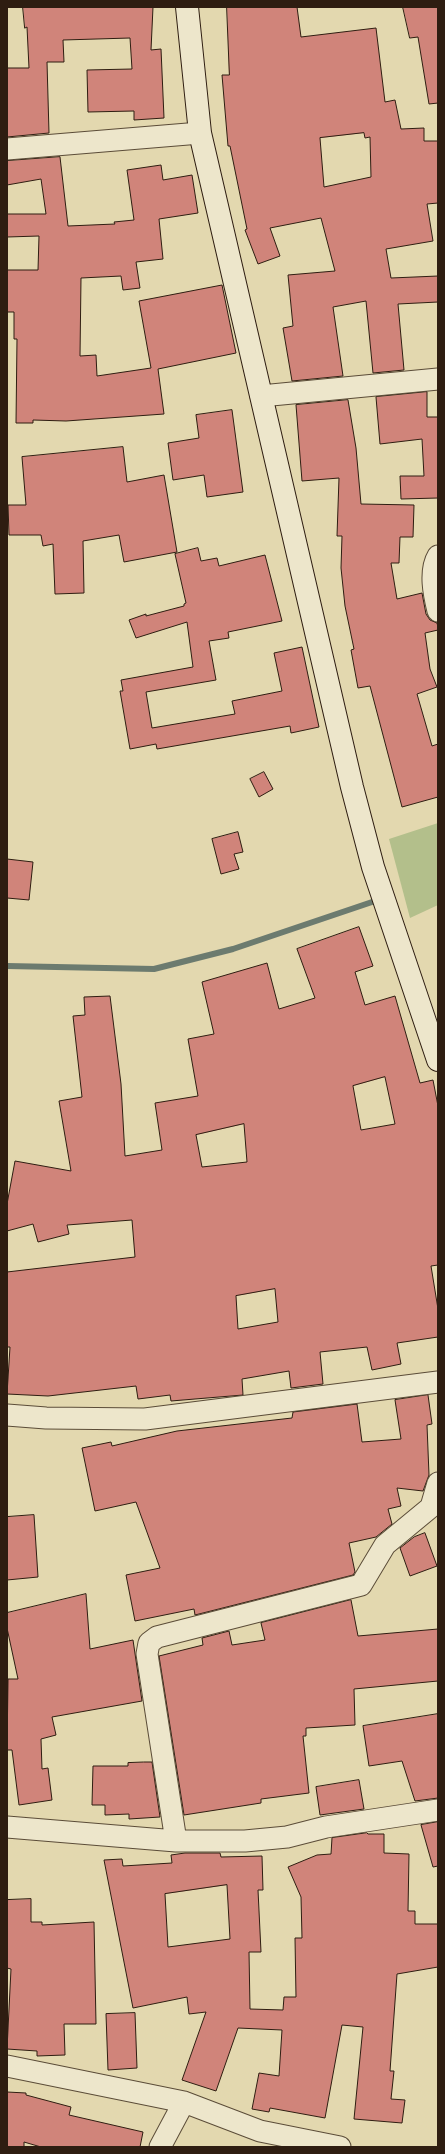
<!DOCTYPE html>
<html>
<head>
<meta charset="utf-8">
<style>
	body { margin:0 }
	#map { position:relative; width:445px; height:2154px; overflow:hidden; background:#e3d8af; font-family:"Gentium Book Plus",serif }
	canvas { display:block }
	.frame { position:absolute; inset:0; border:8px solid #2e1d11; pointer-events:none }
</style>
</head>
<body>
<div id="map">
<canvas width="445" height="2154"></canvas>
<div class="frame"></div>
</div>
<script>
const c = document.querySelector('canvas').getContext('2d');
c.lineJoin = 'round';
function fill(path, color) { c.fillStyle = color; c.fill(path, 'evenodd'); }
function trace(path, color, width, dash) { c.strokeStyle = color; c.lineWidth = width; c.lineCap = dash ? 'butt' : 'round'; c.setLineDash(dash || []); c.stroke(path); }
const green = new Path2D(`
	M 438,823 L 438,905 L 410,918 L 389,839 Z`);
const stream = new Path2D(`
	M 7,966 L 154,969 L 233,949 L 375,901`);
const building = new Path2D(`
	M 23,7 L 153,7 L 151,50 L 161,49 L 164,118 L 134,120 L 134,111 L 88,112 L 87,70 L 132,69 L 130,38 L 63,40 L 64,62 L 47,62 L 49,133 L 7,137 L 7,68 L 29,68 L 27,27 L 25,28 Z
	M 227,7 L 297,7 L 301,37 L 376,28 L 385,102 L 395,100 L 401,129 L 424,128 L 424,141 L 438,141 L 438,203 L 427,204 L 433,241 L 386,249 L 391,278 L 438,276 L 438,302 L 398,304 L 404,370 L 373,373 L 366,301 L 333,307 L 343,376 L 292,381 L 283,328 L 293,326 L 288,275 L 335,271 L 321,218 L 270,228 L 280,256 L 258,264 L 245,230 L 247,229 L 230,146 L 228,146 L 222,75 L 229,75 ZM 364,133 L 365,138 L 370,137 L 371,177 L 324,187 L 320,138 Z
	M 403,7 L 438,7 L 438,103 L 429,104 L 418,37 L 410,38 Z
	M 60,157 L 68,226 L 115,224 L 114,222 L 134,220 L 127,170 L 161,165 L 163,180 L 192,175 L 198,213 L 159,219 L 163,259 L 136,262 L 140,288 L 123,290 L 121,276 L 81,278 L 80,356 L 96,355 L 97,376 L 151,368 L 139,301 L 222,285 L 236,353 L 158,369 L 164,414 L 66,421 L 33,420 L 33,423 L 16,423 L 17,339 L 14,339 L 14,312 L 7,312 L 7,270 L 38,270 L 39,236 L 7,237 L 7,214 L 46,214 L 41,179 L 7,185 L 7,161 Z
	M 427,392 L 427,417 L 438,417 L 438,498 L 401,499 L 400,476 L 424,476 L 422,439 L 380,444 L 376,397 Z
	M 348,400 L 356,448 L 361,504 L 414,505 L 413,537 L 400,537 L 399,563 L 391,563 L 397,599 L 422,593 L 426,614 L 430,620 L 437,623 L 438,627 L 438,630 L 425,633 L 430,669 L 437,687 L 417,694 L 432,746 L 438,744 L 438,797 L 402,807 L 370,686 L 358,688 L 351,650 L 354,649 L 345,606 L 341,568 L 342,536 L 337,536 L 339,478 L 302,481 L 296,405 Z
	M 232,410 L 243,492 L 207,497 L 204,475 L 173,480 L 168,443 L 199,438 L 196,415 Z
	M 123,447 L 127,482 L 164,475 L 177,552 L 124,562 L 119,535 L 83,541 L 84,593 L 55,594 L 53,544 L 43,546 L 41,535 L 9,535 L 8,505 L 26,505 L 22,457 Z
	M 198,548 L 201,561 L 217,558 L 219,566 L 265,555 L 282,621 L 228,632 L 229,638 L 209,641 L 216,680 L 146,692 L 152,728 L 235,714 L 232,701 L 282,691 L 274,653 L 302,647 L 319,727 L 291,733 L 290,726 L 157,749 L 156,744 L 130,749 L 120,691 L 123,691 L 121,680 L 193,667 L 187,622 L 136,638 L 129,620 L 146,614 L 146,616 L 184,606 L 184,604 L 186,603 L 175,554 Z
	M 264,772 L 273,789 L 259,797 L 250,779 Z
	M 238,832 L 243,852 L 234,854 L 239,869 L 221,874 L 212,839 Z
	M 7,859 L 33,862 L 29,900 L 7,898 Z
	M 359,927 L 373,966 L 355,972 L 365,1005 L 395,996 L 420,1083 L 433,1080 L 438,1106 L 438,1265 L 431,1266 L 438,1309 L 438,1337 L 397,1343 L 401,1364 L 372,1370 L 367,1347 L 320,1352 L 323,1384 L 291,1388 L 289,1371 L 242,1379 L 243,1395 L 171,1401 L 170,1395 L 138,1399 L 136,1386 L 48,1396 L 7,1394 L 10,1347 L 7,1347 L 7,1272 L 135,1257 L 132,1220 L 67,1225 L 69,1234 L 38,1242 L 33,1224 L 7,1231 L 7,1204 L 15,1161 L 71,1171 L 59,1101 L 82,1097 L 73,1016 L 85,1015 L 84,997 L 110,996 L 121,1084 L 125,1156 L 162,1150 L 155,1103 L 198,1096 L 188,1039 L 214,1034 L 202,982 L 267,963 L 279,1009 L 315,998 L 297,949 ZM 385,1077 L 395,1124 L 361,1130 L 353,1086 ZM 244,1124 L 247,1162 L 202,1167 L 196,1135 ZM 275,1289 L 278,1322 L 238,1329 L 236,1296 Z
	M 428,1395 L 432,1424 L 427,1425 L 429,1475 L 423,1491 L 397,1488 L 401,1506 L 388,1509 L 392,1524 L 376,1537 L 349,1543 L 355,1572 L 353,1575 L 195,1615 L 194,1609 L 135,1621 L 126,1575 L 160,1568 L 136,1502 L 95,1511 L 82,1448 L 111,1442 L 112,1446 L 177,1431 L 292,1418 L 293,1412 L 357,1404 L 362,1442 L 401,1439 L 395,1400 Z
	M 34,1515 L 38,1577 L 7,1580 L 7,1517 Z
	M 425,1533 L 437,1566 L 410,1576 L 400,1548 L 414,1537 Z
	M 86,1594 L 90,1649 L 133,1640 L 142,1701 L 52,1717 L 56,1735 L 41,1739 L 42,1769 L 48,1768 L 52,1800 L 19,1805 L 12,1750 L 7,1750 L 8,1679 L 18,1679 L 7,1628 L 7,1613 Z
	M 351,1600 L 358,1636 L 438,1629 L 438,1681 L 354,1689 L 355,1725 L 306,1728 L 306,1736 L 303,1736 L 309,1793 L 261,1799 L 261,1803 L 184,1815 L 159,1656 L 203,1645 L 202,1638 L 229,1631 L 232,1645 L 265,1640 L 261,1623 Z
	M 438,1714 L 438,1798 L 415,1801 L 402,1761 L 369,1766 L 363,1726 Z
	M 144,1762 L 152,1762 L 160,1817 L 129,1819 L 129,1814 L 105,1815 L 105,1805 L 92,1805 L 93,1766 L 128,1766 L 128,1763 Z
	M 359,1780 L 364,1809 L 320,1815 L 316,1787 Z
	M 438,1822 L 438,1866 L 433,1867 L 421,1825 Z
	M 367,1833 L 368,1834 L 384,1834 L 384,1853 L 409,1854 L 408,1911 L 415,1911 L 415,1924 L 438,1924 L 438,1967 L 397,1974 L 390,2071 L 394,2071 L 391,2099 L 405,2100 L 402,2123 L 354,2119 L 363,2027 L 342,2025 L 325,2118 L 270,2108 L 269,2112 L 252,2109 L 259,2073 L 279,2076 L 282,2030 L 238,2028 L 216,2091 L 182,2080 L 206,2012 L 189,2014 L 187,1997 L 133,2008 L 104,1860 L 122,1859 L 123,1866 L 172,1863 L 171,1855 L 185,1853 L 220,1853 L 221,1857 L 262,1856 L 263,1890 L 258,1890 L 261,1952 L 249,1952 L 250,2009 L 283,2010 L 284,1997 L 296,1997 L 295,1938 L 302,1938 L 301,1897 L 288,1867 L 317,1855 L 331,1854 L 332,1838 ZM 227,1885 L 230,1939 L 168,1947 L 165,1894 Z
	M 31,1899 L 31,1922 L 42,1922 L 42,1925 L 94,1922 L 96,2024 L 64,2024 L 65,2055 L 37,2056 L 37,2051 L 7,2049 L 11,1969 L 7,1968 L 7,1900 Z
	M 135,2013 L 137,2068 L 108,2070 L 106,2014 Z
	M 7,2092 L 26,2093 L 26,2095 L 71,2107 L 69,2115 L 143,2132 L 140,2147 L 41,2147 L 24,2142 L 24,2147 L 7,2147 Z`);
const minor = new Path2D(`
	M 7,149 L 200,133
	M 261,396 L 438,379
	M 438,556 C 429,571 434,595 438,611
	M 7,1415 L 46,1418 L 145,1419 L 438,1382
	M 7,1827 L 176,1841 L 245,1841 L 287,1837 L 326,1827 L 438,1810
	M 176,1841 L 147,1654 L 149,1643 L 157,1637 L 361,1585 L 385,1545 L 431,1507 L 438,1483
	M 7,2066 L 184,2102 L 260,2131 L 340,2147
	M 160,2147 L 184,2102`);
const secondary = new Path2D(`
	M 187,7 L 200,133 L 352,787 L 373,867 L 438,1060`);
fill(green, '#b3bf8b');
trace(stream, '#6c7b6f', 6);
fill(building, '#d0847a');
trace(building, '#2e1d11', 1);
trace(minor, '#5b4c38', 23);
trace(secondary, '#2e1d11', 24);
trace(minor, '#ede6cb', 21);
trace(secondary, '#ede6cb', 22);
</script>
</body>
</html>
